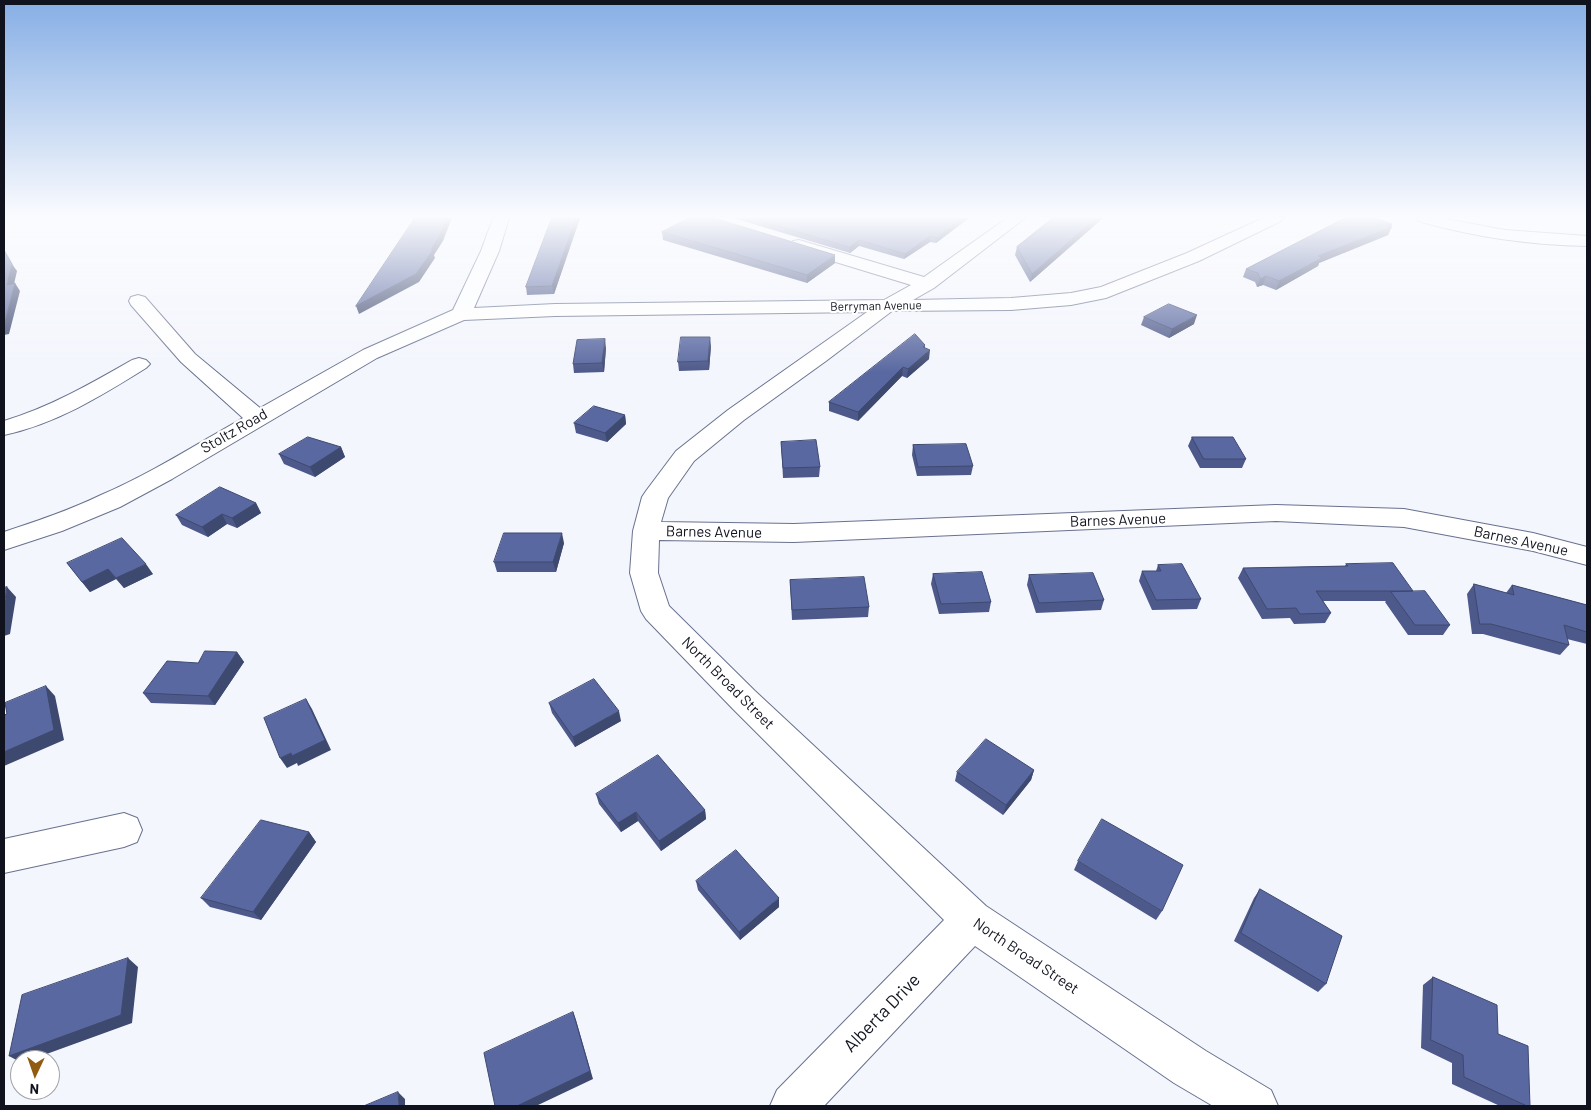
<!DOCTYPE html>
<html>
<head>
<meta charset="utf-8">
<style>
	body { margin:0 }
	#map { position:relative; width:1591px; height:1110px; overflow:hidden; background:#f4f6fd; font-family:Barlow,sans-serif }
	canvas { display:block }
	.frame { position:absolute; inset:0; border:5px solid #10131e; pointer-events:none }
	.north { position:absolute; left:10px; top:1050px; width:50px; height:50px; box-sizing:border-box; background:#fff; border:1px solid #9fa1a5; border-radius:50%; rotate:183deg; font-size:14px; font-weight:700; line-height:20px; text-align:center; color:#10131e }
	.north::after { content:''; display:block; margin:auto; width:18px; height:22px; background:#915b11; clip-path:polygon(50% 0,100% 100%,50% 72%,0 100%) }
</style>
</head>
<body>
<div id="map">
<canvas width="1591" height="1110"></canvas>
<div class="frame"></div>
<div class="north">N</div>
</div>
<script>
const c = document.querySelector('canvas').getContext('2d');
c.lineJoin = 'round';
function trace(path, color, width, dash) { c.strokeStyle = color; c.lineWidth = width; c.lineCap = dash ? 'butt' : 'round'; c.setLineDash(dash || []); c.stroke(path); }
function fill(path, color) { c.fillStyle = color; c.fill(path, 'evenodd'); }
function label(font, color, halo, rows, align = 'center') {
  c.font = font + ' Barlow,sans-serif'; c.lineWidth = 4.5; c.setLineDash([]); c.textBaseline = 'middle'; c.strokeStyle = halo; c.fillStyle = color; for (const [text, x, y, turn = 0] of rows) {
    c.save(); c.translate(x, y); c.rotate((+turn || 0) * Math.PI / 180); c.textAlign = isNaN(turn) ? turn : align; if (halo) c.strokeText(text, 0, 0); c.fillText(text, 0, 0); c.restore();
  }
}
const minor = new Path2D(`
	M 493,218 L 509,218 L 499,251 L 474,308 L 555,304 L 884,300 L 911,285 L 793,249 L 790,245 L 793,241 L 799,240 L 924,277 L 1007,218 L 1025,218 L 934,288 L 913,300 L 1011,298 L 1071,293 L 1101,287 L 1187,253 L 1263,218 L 1283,218 L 1281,221 L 1199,261 L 1106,298 L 1071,305 L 1011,310 L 892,311 L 826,361 L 744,420 L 694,461 L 668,498 L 661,522 L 794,524 L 1276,505 L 1404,509 L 1533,533 L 1587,547 L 1587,565 L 1533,551 L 1404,527 L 1276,521 L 794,542 L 659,540 L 658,573 L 669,606 L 755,691 L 986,906 L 1206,1051 L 1271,1090 L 1278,1106 L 1213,1106 L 1174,1083 L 975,946 L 824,1106 L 770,1106 L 777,1090 L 944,920 L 733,709 L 646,619 L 641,611 L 630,573 L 633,531 L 642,497 L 646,491 L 676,451 L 728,410 L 867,312 L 555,316 L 464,320 L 377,358 L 172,479 L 120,507 L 62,531 L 4,550 L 4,532 C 37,521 70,510 101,495 C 150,474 197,444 243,418 L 181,362 L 131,305 L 129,301 L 131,297 L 138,295 L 145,297 L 195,354 L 260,408 L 363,350 L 453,310 L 481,251 Z
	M 1416,218 L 1441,218 L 1505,230 L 1587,236 L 1587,246 C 1530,245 1474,237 1418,221 Z
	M 139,358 L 146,360 L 150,364 L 146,368 C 101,396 56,424 4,435 L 4,421 C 50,407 90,384 132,360 Z
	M 124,813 L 137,818 L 142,830 L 137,842 L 124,847 L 4,873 L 4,839 Z`);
const wall = new Path2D(`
	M 552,218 L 580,218 L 554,294 L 527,295 L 526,287 Z
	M 733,218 L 969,218 L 936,243 L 930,242 L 904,259 L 859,246 L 850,253 Z
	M 1053,218 L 1103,218 L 1030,282 L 1015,255 L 1017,247 Z
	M 1392,224 L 1388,235 L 1319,263 L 1318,266 L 1276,290 L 1263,285 L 1257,287 L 1255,282 L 1243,277 L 1246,269 Z
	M 662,232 L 835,263 L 807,283 L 663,240 Z
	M 1144,317 L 1194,324 L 1169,338 L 1141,325 Z
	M 925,345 L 925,348 L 929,359 L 907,378 L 902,376 L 858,421 L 829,411 L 829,402 Z
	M 711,346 L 709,370 L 679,371 L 678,362 Z
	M 606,348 L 604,372 L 574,373 L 573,364 Z
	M 625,415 L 626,424 L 607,442 L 576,433 L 574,423 Z
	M 1192,437 L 1246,459 L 1242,468 L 1200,468 L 1188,446 Z
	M 781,442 L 820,467 L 819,477 L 783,478 Z
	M 913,445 L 973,466 L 971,475 L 917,476 L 912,455 Z
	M 341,447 L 345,457 L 315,477 L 284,464 L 279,454 Z
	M 256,503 L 261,513 L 237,528 L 227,524 L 208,537 L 182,525 L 176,515 Z
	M 564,543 L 556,572 L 497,572 L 494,562 Z
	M 67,563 L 153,574 L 124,588 L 116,579 L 90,592 Z
	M 1346,564 L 1413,591 L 1413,592 L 1450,625 L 1443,635 L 1408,635 L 1385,602 L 1386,601 L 1323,601 L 1331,613 L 1325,623 L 1294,624 L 1290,618 L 1262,619 L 1238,578 L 1243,568 L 1345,566 Z
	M 1158,565 L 1201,599 L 1197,609 L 1152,610 L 1139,581 L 1142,571 L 1156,571 Z
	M 933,574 L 991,602 L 989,612 L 939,614 L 931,584 Z
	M 1029,575 L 1104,600 L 1101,610 L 1036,613 L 1027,585 Z
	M 790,580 L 869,607 L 868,617 L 792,620 Z
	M 1474,584 L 1506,593 L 1512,585 L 1587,605 L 1587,644 L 1567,639 L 1569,645 L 1560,655 L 1483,634 L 1472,634 L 1467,594 Z
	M 237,652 L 244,662 L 215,705 L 151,703 L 143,693 L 198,663 Z
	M 549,703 L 621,721 L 575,747 L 552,713 Z
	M 1034,770 L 1031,780 L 1003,815 L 955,781 L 957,772 Z
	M 596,794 L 705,810 L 706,819 L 661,851 L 638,821 L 621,832 L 599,804 Z
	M 309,832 L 316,842 L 261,920 L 210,907 L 201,898 Z
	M 1078,861 L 1162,911 L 1156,920 L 1074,870 Z
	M 696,881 L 779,907 L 740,940 L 698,890 Z
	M 1260,889 L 1326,984 L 1318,992 L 1234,941 L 1254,898 Z
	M 1433,977 L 1498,1034 L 1530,1106 L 1500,1106 L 1452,1084 L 1452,1063 L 1421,1048 L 1423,985 Z`);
const shadedWall = new Path2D(`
	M 447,218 L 452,218 L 443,241 L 434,255 L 435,258 L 419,282 L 359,314 L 356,306 L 431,250 Z
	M 576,218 L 580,218 L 554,294 L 552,286 Z
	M 962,218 L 969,218 L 936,243 L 937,238 Z
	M 1096,218 L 1103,218 L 1030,282 L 1032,274 Z
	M 1392,224 L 1390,228 L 1392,227 L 1388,235 L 1319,263 L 1318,266 L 1276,290 L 1279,281 L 1318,256 Z
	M 930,236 L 930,242 L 904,259 L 905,254 Z
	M 859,240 L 859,246 L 850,253 L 850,247 Z
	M 835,255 L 835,263 L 807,283 L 807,275 Z
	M 12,264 L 17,271 L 12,293 L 7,285 Z
	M 1266,276 L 1263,285 L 1257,287 L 1260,279 Z
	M 15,283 L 20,291 L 9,334 L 4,335 L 4,326 Z
	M 1197,315 L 1194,324 L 1169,338 L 1172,329 Z
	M 710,337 L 711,346 L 709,370 L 708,361 Z
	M 605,339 L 606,348 L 604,372 L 602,363 Z
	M 930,350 L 929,359 L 907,378 L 908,369 Z
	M 903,367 L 902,376 L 858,421 L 858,412 Z
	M 625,415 L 626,424 L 607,442 L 605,433 Z
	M 341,447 L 345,457 L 315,477 L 310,467 Z
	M 256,503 L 261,513 L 237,528 L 232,518 Z
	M 222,514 L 227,524 L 208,537 L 202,527 Z
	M 562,533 L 564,543 L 556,572 L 553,562 Z
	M 146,564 L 153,574 L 124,588 L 116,578 Z
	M 108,569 L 116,579 L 90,592 L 82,582 Z
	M 7,587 L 16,597 L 10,634 L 4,636 L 4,607 Z
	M 237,652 L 244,662 L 215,705 L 208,696 Z
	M 46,686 L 55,696 L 64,740 L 4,766 L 4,752 Z
	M 306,699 L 312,709 L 331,750 L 298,766 L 297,763 L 287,768 L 280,758 L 291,753 Z
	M 619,711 L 621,721 L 575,747 L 573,737 Z
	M 1034,770 L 1031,780 L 1003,815 L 1006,805 Z
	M 705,810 L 706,819 L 661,851 L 659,841 Z
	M 636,812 L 638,821 L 621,832 L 618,823 Z
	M 309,832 L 316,842 L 261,920 L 253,912 Z
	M 779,898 L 779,907 L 740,940 L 739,932 Z
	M 128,958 L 138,967 L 132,1023 L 30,1060 L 20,1060 L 20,1062 L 9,1056 Z
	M 573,1012 L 576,1020 L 593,1079 L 536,1106 L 517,1106 Z
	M 398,1092 L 405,1099 L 405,1106 L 399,1106 Z`);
const building = new Path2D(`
	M 415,218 L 447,218 L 441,233 L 431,250 L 433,250 L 416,274 L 356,306 Z
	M 552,218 L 576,218 L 552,286 L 526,287 Z
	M 689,218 L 714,218 L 835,255 L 807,275 L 662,232 Z
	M 751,218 L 962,218 L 937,238 L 930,236 L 905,254 L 859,240 L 850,247 Z
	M 1053,218 L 1096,218 L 1032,274 L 1017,247 Z
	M 1347,218 L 1375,218 L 1392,224 L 1386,226 L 1392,227 L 1318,256 L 1322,258 L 1279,281 L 1266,276 L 1260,279 L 1258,273 L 1246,269 L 1341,220 Z
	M 4,250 L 12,264 L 7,285 L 15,283 L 4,326 Z
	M 1169,304 L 1197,315 L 1172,329 L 1144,317 Z
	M 915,334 L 925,345 L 923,347 L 930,350 L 908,369 L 903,367 L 858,412 L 829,402 Z
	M 681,337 L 710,337 L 708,361 L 678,362 Z
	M 605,339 L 602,363 L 573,364 L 577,340 Z
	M 594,406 L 625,415 L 605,433 L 574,423 Z
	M 308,437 L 341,447 L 310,467 L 279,454 Z
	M 1192,437 L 1233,437 L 1246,459 L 1204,459 Z
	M 816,440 L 820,467 L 783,468 L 781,442 Z
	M 966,444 L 973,466 L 918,467 L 913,445 Z
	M 220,487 L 256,503 L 232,518 L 222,514 L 202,527 L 176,515 Z
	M 504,533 L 562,533 L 553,562 L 494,562 Z
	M 122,538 L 146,564 L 116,578 L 108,569 L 82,582 L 67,563 Z
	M 1393,563 L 1413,591 L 1316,591 L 1331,613 L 1300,614 L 1296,608 L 1267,609 L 1243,568 L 1348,566 L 1346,564 Z
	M 1182,564 L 1201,599 L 1156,600 L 1142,571 L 1161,571 L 1158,565 Z
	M 982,572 L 991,602 L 941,604 L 933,574 Z
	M 1093,573 L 1104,600 L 1039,603 L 1029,575 Z
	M 864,577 L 869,607 L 792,610 L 790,580 Z
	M 1474,584 L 1514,595 L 1512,585 L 1587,605 L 1587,632 L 1564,625 L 1569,645 L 1491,624 L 1480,624 Z
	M 7,587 L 4,607 L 4,588 Z
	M 1425,591 L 1450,625 L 1415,625 L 1391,592 Z
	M 205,651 L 237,652 L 208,696 L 143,693 L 167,661 L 198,663 Z
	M 594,679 L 619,711 L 573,737 L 549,703 Z
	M 46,686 L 54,730 L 4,752 L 4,715 L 7,714 L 5,703 Z
	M 306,699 L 325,740 L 292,756 L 291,753 L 280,758 L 264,718 Z
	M 986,739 L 1034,770 L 1006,805 L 957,772 Z
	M 658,755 L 705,810 L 659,841 L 636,812 L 618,823 L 596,794 Z
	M 1102,819 L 1183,865 L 1162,911 L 1078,861 Z
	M 261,820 L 309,832 L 253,912 L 201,898 Z
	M 736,850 L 779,898 L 739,932 L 696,881 Z
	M 1260,889 L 1342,936 L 1326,984 L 1241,933 Z
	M 128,958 L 121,1015 L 9,1056 L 22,995 Z
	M 1433,977 L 1497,1005 L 1498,1034 L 1528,1046 L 1530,1106 L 1527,1106 L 1464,1077 L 1463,1055 L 1431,1040 Z
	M 573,1012 L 590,1071 L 517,1106 L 495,1106 L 484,1053 Z
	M 398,1092 L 399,1106 L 364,1106 Z`);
const farStreetnames = [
	["Berryman Avenue",876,306,-1]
];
const streetNames = [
	["Stoltz Road",234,431,-30],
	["Barnes Avenue",1118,520,-2],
	["Barnes Avenue",714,532,1],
	["Barnes Avenue",1521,541,12],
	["North Broad Street",728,683,45],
	["North Broad Street",1026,956,34]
];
const nearStreetnames = [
	["Alberta Drive",882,1013,-46]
];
trace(minor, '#68718e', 2);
fill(minor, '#fff');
fill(wall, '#4d598a');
fill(shadedWall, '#3e4970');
fill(building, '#5968a0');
trace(building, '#3e4970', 1);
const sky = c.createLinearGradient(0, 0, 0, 373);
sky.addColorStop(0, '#86aee5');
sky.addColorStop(0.58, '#fafbfe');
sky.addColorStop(1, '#fafbfe00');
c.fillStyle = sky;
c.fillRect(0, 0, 1591, 373);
label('12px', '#10131e', '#fff', farStreetnames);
label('15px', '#10131e', '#fff', streetNames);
label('18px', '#10131e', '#fff', nearStreetnames);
</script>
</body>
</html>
